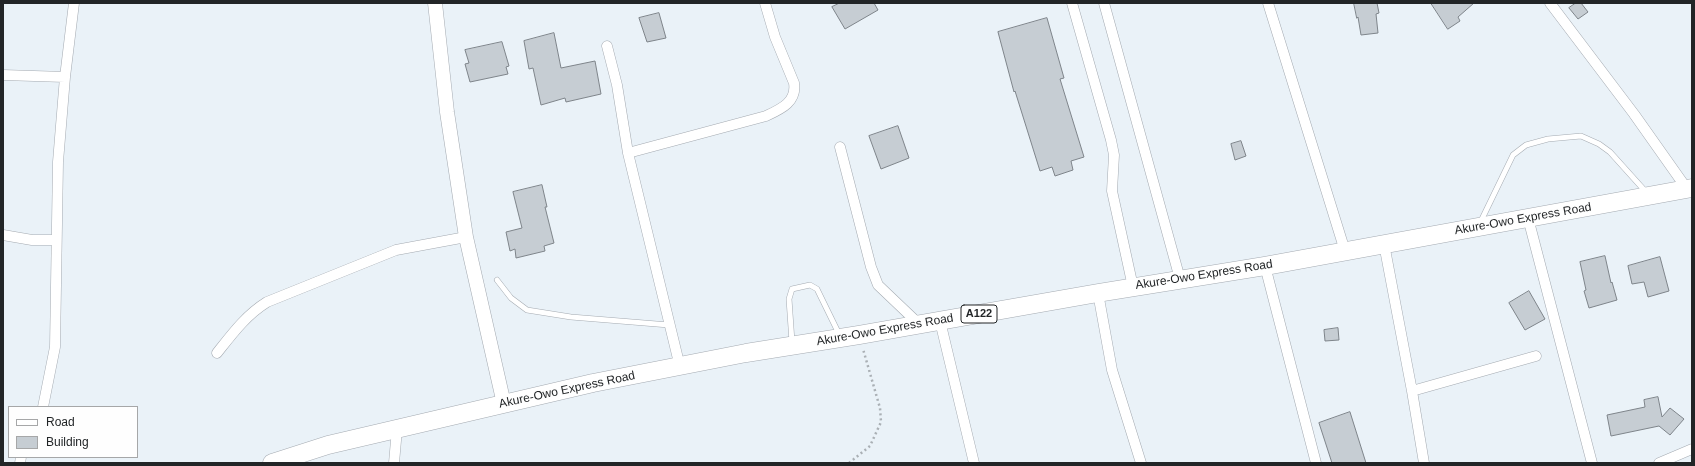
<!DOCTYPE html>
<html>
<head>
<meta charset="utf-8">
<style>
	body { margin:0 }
	#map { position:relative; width:1695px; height:466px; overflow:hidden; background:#eaf2f8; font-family:Arial,sans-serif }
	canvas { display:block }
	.frame { position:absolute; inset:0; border:4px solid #222527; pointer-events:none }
	.legend { position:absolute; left:8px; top:406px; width:130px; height:52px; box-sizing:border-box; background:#fefefe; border:1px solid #a6a7a8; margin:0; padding:5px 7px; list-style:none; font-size:12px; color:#222527 }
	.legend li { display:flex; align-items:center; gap:8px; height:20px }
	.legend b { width:20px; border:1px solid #a6a7a8 }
</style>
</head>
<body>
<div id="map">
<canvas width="1695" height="466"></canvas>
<div class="frame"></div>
<ul class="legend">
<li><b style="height:5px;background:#fff"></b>Road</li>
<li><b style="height:11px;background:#c6cdd3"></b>Building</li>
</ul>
</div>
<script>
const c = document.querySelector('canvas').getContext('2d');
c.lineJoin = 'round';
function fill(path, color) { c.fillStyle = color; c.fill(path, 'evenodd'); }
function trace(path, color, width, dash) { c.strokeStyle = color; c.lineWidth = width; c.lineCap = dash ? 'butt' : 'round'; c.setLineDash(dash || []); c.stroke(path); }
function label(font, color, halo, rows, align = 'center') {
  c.font = font + ' Arial,sans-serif'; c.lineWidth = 3; c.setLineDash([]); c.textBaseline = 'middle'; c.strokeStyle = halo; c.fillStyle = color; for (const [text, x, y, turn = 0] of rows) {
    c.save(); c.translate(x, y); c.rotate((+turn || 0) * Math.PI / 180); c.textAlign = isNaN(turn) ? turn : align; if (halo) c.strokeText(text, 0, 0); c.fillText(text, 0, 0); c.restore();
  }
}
const building = new Path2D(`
	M 840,3 L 874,3 L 878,10 L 845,29 L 832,7 Z
	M 1354,3 L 1377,3 L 1379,13 L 1376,14 L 1378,33 L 1361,35 L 1358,17 L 1357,18 Z
	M 1431,3 L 1474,3 L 1458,17 L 1460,21 L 1448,29 Z
	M 1576,3 L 1581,3 L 1588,12 L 1578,19 L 1569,8 Z
	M 659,13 L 666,38 L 647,42 L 639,18 Z
	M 1047,18 L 1064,78 L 1060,79 L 1084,157 L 1071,161 L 1073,170 L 1055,176 L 1052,167 L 1040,171 L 1015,91 L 1014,92 L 998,32 Z
	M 554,33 L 561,68 L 595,61 L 601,94 L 566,102 L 565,98 L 541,105 L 533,68 L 529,69 L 524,41 Z
	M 502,42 L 509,66 L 506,67 L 508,74 L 470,82 L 465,64 L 469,63 L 465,50 Z
	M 898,126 L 909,158 L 881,169 L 869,136 Z
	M 1241,141 L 1246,156 L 1235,160 L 1231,144 Z
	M 542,185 L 547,207 L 545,207 L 554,243 L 544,246 L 545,251 L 516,258 L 515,249 L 510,251 L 506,232 L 522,228 L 513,192 Z
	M 1605,256 L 1611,283 L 1612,282 L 1617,300 L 1589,308 L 1584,291 L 1586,290 L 1580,262 Z
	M 1660,257 L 1669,291 L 1648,297 L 1644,282 L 1632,284 L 1628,266 Z
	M 1529,291 L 1545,319 L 1525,330 L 1509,303 Z
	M 1338,328 L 1339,340 L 1325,341 L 1324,330 Z
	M 1658,397 L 1662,417 L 1670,408 L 1684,419 L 1670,435 L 1659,426 L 1611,436 L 1607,415 L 1645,407 L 1644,400 Z
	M 1350,412 L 1366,463 L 1332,463 L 1319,423 Z`);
const path = new Path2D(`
	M 849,463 L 870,446 L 881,422 L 880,408 L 863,349`);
const lane = new Path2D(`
	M 1480,223 L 1513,155 L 1526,145 L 1548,139 L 1581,136 L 1599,144 L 1610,152 L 1646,192
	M 497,280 L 511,298 L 527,310 L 571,317 L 669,325
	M 792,342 L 789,299 L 792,289 L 810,285 L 817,289 L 840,336`);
const street = new Path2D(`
	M 1072,3 L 1111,140 L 1114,155 L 1112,191 L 1133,287
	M 1104,3 L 1180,279
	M 1268,3 L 1345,251
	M 1550,3 L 1634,114 L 1687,189
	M 607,46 L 617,85 L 628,153 L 680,367
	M 3,75 L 65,77
	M 840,147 L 871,267 L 878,285 L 920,325
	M 628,153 L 766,116 C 781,109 797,102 794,83 L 775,37 L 765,3
	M 1528,218 L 1592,463
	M 3,235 L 32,240 L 56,240
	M 1384,244 L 1412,391 L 1536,356
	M 1265,266 L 1316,463
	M 1098,293 L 1112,370 L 1141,463
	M 940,321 L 974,463
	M 217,353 C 232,334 246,315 267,302 L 396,250 L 466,237
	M 1412,391 L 1424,463
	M 43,407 L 55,347 L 58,162 L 65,77 L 74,3
	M 20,463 L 21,457
	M 394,463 L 397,429
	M 1659,463 L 1692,449`);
const secondary = new Path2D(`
	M 435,3 L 447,112 L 466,237 L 504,404`);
const highway = new Path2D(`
	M 272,463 L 328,445 L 593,383 L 746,353 L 859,335 L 1098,293 L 1265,266 L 1692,188`);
const shields = [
	[979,314,36]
];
const shieldNames = [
	["A122",979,314]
];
const streetNames = [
	["Akure-Owo Express Road",1523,219,-10],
	["Akure-Owo Express Road",1204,275,-9],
	["Akure-Owo Express Road",885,330,-10],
	["Akure-Owo Express Road",567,390,-12]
];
fill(building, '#c6cdd3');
trace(building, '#7e848a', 1);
trace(lane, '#a4aab1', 6);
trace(street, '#a4aab1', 11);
trace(secondary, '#a4aab1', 15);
trace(highway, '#a4aab1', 19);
trace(path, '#aab0b5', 2.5, [2, 3]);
trace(lane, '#fff', 5);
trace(street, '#fff', 10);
trace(secondary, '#fff', 14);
trace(highway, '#fff', 18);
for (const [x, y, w] of shields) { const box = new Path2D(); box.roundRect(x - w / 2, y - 9, w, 18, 3); c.fillStyle = '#fefefe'; c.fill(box); trace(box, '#222527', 1); }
label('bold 11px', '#222527', null, shieldNames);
label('12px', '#222527', '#fefefe', streetNames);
</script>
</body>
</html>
